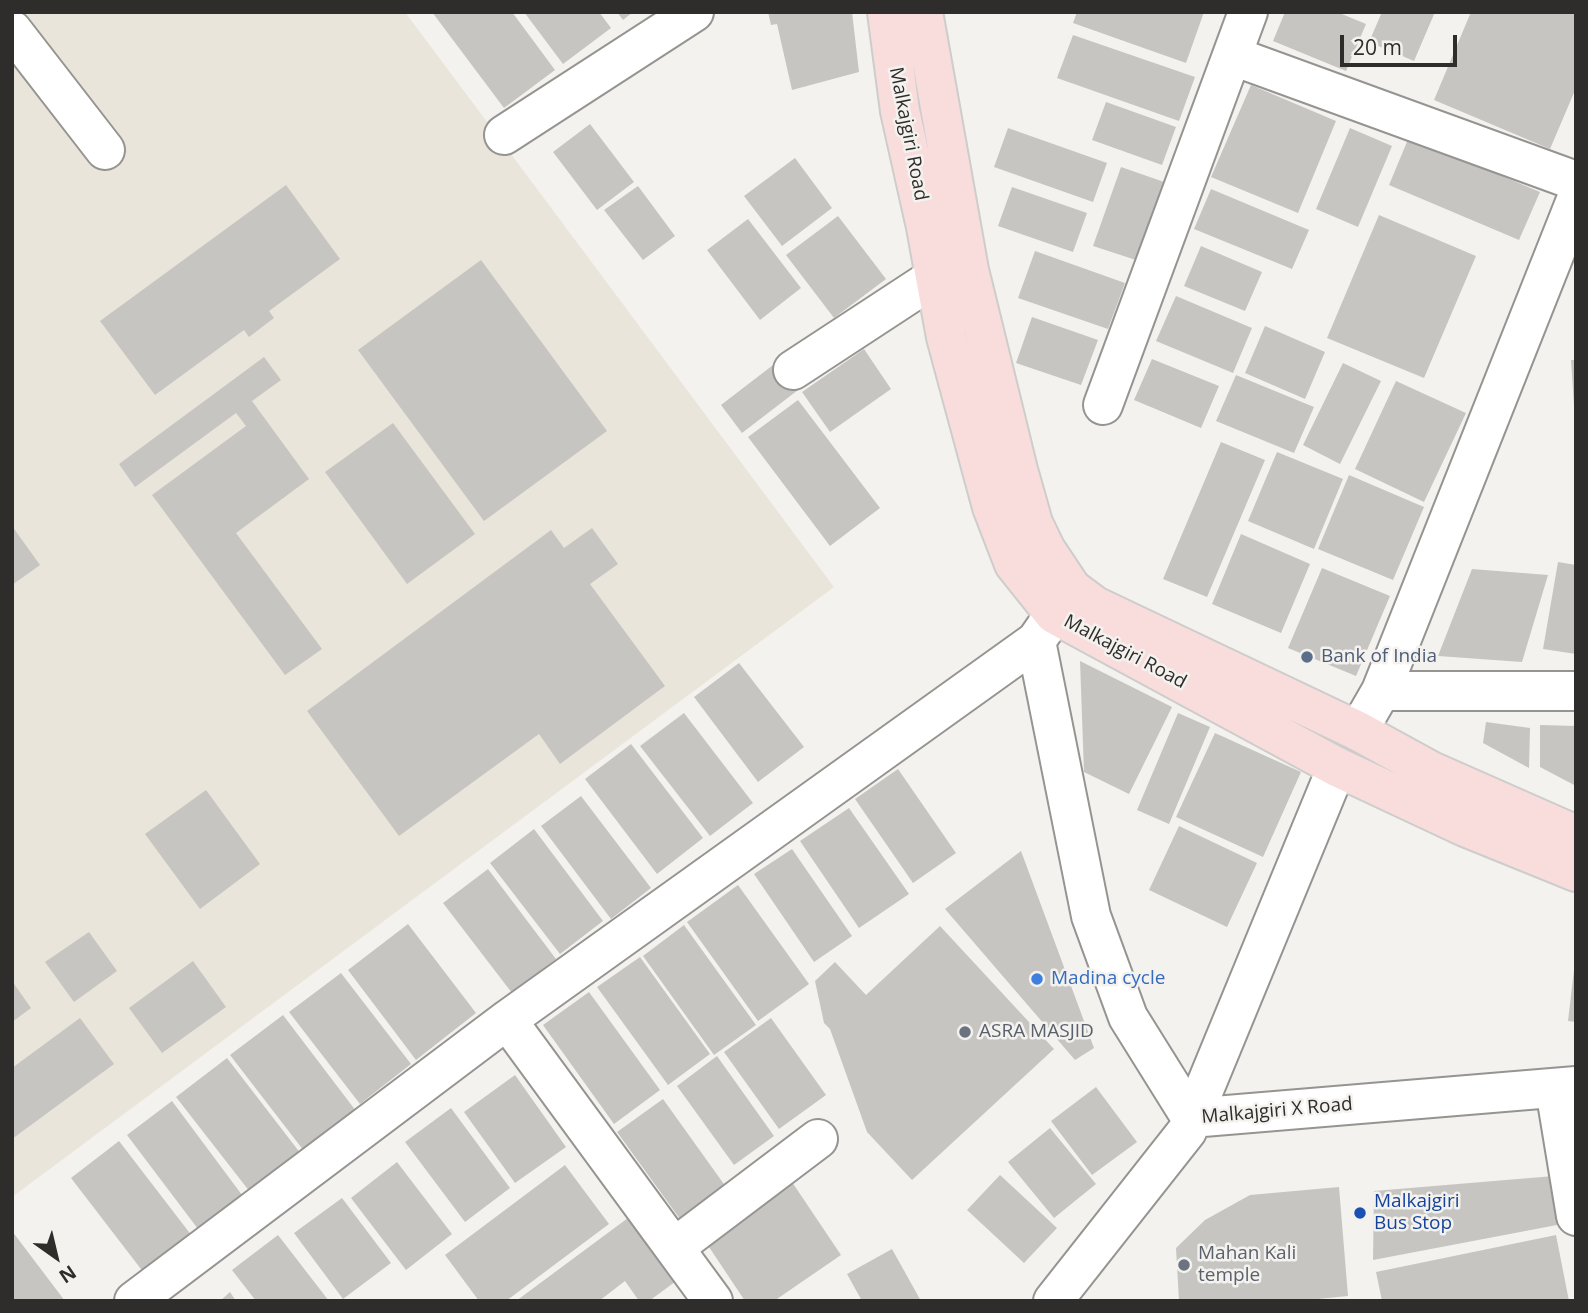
<!DOCTYPE html>
<html>
<head>
<meta charset="utf-8">
<style>
	body { margin:0 }
	#map { position:relative; width:1588px; height:1313px; overflow:hidden; background:#f4f2ee; font-family:"Open Sans",sans-serif }
	canvas { display:block }
	.frame { position:absolute; inset:0; border:14px solid #2e2d2c; pointer-events:none }
	.north { position:absolute; left:21px; top:1222px; width:70px; height:70px; -webkit-text-stroke:5px #f4f2ee; paint-order:stroke; rotate:146deg; font-size:19px; font-weight:700; line-height:28px; text-align:center; color:#2e2d2c }
	.north::after { content:''; display:block; margin:auto; width:24px; height:32px; background:#2e2d2c; clip-path:polygon(50% 0,100% 100%,50% 72%,0 100%) }
	.scale { position:absolute; left:1340px; top:35px; width:117px; height:32px; box-sizing:border-box; border:4px solid #2e2d2c; border-top:0; padding-left:9px; font-size:21px; line-height:24px; white-space:nowrap; color:#2e2d2c; -webkit-text-stroke:5px #f4f2ee; paint-order:stroke }
</style>
</head>
<body>
<div id="map">
<canvas width="1588" height="1313"></canvas>
<div class="frame"></div>
<div class="north">N</div>
<div class="scale">20 m</div>
</div>
<script>
const c = document.querySelector('canvas').getContext('2d');
c.lineJoin = 'round';
function fill(path, color) { c.fillStyle = color; c.fill(path, 'evenodd'); }
function trace(path, color, width, dash) { c.strokeStyle = color; c.lineWidth = width; c.lineCap = dash ? 'butt' : 'round'; c.setLineDash(dash || []); c.stroke(path); }
function label(font, color, halo, rows, align = 'center') {
  c.font = font + ' "Open Sans",sans-serif'; c.lineWidth = 5; c.setLineDash([]); c.textBaseline = 'middle'; c.strokeStyle = halo; c.fillStyle = color; for (const [text, x, y, turn = 0] of rows) {
    c.save(); c.translate(x, y); c.rotate((+turn || 0) * Math.PI / 180); c.textAlign = isNaN(turn) ? turn : align; if (halo) c.strokeText(text, 0, 0); c.fillText(text, 0, 0); c.restore();
  }
}
const built = new Path2D(`
	M 12,12 L 405,12 L 834,587 L 12,1197 Z`);
const building = new Path2D(`
	M 432,12 L 512,12 L 555,70 L 504,108 Z
	M 524,12 L 599,12 L 611,28 L 563,64 Z
	M 617,12 L 633,12 L 623,20 Z
	M 768,12 L 852,12 L 859,72 L 792,90 L 777,24 L 771,25 Z
	M 1077,12 L 1204,12 L 1186,63 L 1073,23 Z
	M 1285,12 L 1337,12 L 1366,24 L 1346,71 L 1273,41 Z
	M 1382,12 L 1435,12 L 1414,61 L 1369,42 Z
	M 1471,12 L 1576,12 L 1576,88 L 1550,149 L 1434,100 Z
	M 1073,35 L 1195,77 L 1179,121 L 1057,78 Z
	M 1251,85 L 1336,121 L 1298,213 L 1211,177 Z
	M 1106,102 L 1176,127 L 1162,165 L 1092,140 Z
	M 590,124 L 634,182 L 597,210 L 553,152 Z
	M 1008,128 L 1107,163 L 1093,202 L 994,167 Z
	M 1350,128 L 1392,146 L 1358,227 L 1316,209 Z
	M 1409,137 L 1540,192 L 1519,240 L 1389,185 Z
	M 795,158 L 832,208 L 782,246 L 744,196 Z
	M 1121,167 L 1167,183 L 1139,261 L 1093,246 Z
	M 286,185 L 340,259 L 269,311 L 274,318 L 249,337 L 244,330 L 155,395 L 100,321 Z
	M 638,186 L 675,236 L 643,260 L 604,210 Z
	M 1012,187 L 1087,213 L 1073,252 L 998,226 Z
	M 1211,189 L 1309,230 L 1292,269 L 1194,229 Z
	M 1379,215 L 1476,256 L 1424,378 L 1327,338 Z
	M 838,216 L 886,279 L 834,318 L 786,255 Z
	M 748,219 L 801,288 L 760,320 L 707,250 Z
	M 1201,246 L 1262,272 L 1245,311 L 1184,286 Z
	M 1035,251 L 1125,283 L 1108,329 L 1018,298 Z
	M 481,260 L 607,431 L 484,521 L 358,350 Z
	M 1176,296 L 1252,328 L 1233,373 L 1156,341 Z
	M 1032,317 L 1098,340 L 1081,385 L 1016,363 Z
	M 1265,326 L 1325,352 L 1305,399 L 1245,373 Z
	M 864,349 L 891,389 L 830,432 L 802,392 Z
	M 264,357 L 281,380 L 252,401 L 309,479 L 236,533 L 322,649 L 285,675 L 152,495 L 246,426 L 236,413 L 135,487 L 119,464 Z
	M 1152,359 L 1219,386 L 1201,428 L 1134,400 Z
	M 1571,360 L 1576,360 L 1576,406 L 1574,406 Z
	M 777,362 L 798,390 L 742,433 L 721,405 Z
	M 1343,363 L 1381,381 L 1340,464 L 1303,445 Z
	M 1236,375 L 1314,407 L 1294,453 L 1216,421 Z
	M 1396,381 L 1466,413 L 1424,502 L 1355,469 Z
	M 798,400 L 880,508 L 830,546 L 748,437 Z
	M 393,423 L 475,534 L 407,584 L 325,472 Z
	M 1221,442 L 1265,460 L 1207,597 L 1163,579 Z
	M 1277,452 L 1343,479 L 1314,549 L 1248,521 Z
	M 1349,475 L 1424,507 L 1393,580 L 1318,549 Z
	M 12,526 L 40,565 L 12,585 Z
	M 592,528 L 618,564 L 590,584 L 665,686 L 560,764 L 539,734 L 399,836 L 307,711 L 551,530 L 564,548 Z
	M 1241,534 L 1310,564 L 1281,633 L 1212,604 Z
	M 1558,562 L 1576,565 L 1576,654 L 1543,649 Z
	M 1322,568 L 1390,596 L 1356,676 L 1288,648 Z
	M 1472,569 L 1548,575 L 1522,662 L 1438,656 Z
	M 1080,661 L 1172,707 L 1129,794 L 1084,772 Z
	M 739,663 L 804,747 L 758,782 L 694,697 Z
	M 684,713 L 753,803 L 710,836 L 640,746 Z
	M 1178,713 L 1210,727 L 1169,824 L 1137,810 Z
	M 1486,722 L 1530,728 L 1529,768 L 1483,743 Z
	M 1540,725 L 1576,726 L 1576,786 L 1540,767 Z
	M 1215,733 L 1301,772 L 1263,857 L 1176,817 Z
	M 631,744 L 703,838 L 657,874 L 585,779 Z
	M 898,769 L 956,853 L 913,883 L 855,799 Z
	M 206,790 L 260,864 L 200,909 L 145,834 Z
	M 581,796 L 651,888 L 611,919 L 541,826 Z
	M 849,808 L 909,894 L 859,928 L 800,841 Z
	M 1179,826 L 1257,863 L 1227,927 L 1149,890 Z
	M 534,829 L 603,921 L 560,954 L 490,863 Z
	M 792,849 L 852,936 L 814,962 L 754,874 Z
	M 1021,851 L 1094,1048 L 1075,1060 L 945,909 Z
	M 488,869 L 556,959 L 512,993 L 443,903 Z
	M 738,885 L 809,984 L 758,1021 L 687,922 Z
	M 408,924 L 476,1013 L 416,1060 L 348,970 Z
	M 684,925 L 756,1025 L 714,1055 L 643,956 Z
	M 940,926 L 1054,1049 L 912,1180 L 867,1132 L 830,1029 L 824,1023 L 815,981 L 835,962 L 866,995 Z
	M 89,932 L 117,971 L 74,1002 L 45,962 Z
	M 640,957 L 710,1054 L 668,1085 L 597,987 Z
	M 193,961 L 226,1007 L 162,1053 L 129,1008 Z
	M 1574,970 L 1576,970 L 1576,1022 L 1568,1021 Z
	M 341,973 L 411,1064 L 360,1104 L 289,1012 Z
	M 12,981 L 31,1008 L 12,1022 Z
	M 589,992 L 660,1090 L 614,1124 L 543,1025 Z
	M 283,1015 L 356,1111 L 304,1151 L 230,1055 Z
	M 80,1018 L 114,1064 L 12,1139 L 12,1068 Z
	M 771,1018 L 826,1095 L 779,1129 L 724,1052 Z
	M 717,1056 L 774,1136 L 734,1165 L 677,1086 Z
	M 227,1058 L 301,1154 L 250,1192 L 176,1097 Z
	M 515,1075 L 566,1147 L 515,1183 L 464,1112 Z
	M 1096,1087 L 1137,1142 L 1092,1175 L 1051,1121 Z
	M 663,1099 L 726,1187 L 680,1219 L 617,1132 Z
	M 172,1101 L 242,1195 L 198,1229 L 127,1135 Z
	M 451,1108 L 510,1188 L 465,1222 L 405,1142 Z
	M 1050,1128 L 1096,1184 L 1054,1218 L 1008,1162 Z
	M 119,1141 L 192,1236 L 144,1273 L 71,1178 Z
	M 397,1162 L 452,1234 L 406,1270 L 351,1198 Z
	M 565,1165 L 609,1224 L 506,1301 L 479,1301 L 445,1255 Z
	M 1000,1175 L 1057,1228 L 1024,1263 L 967,1210 Z
	M 1554,1176 L 1557,1225 L 1373,1260 L 1374,1191 Z
	M 792,1182 L 841,1255 L 774,1301 L 745,1301 L 705,1241 Z
	M 1339,1187 L 1348,1296 L 1318,1299 L 1318,1301 L 1179,1301 L 1176,1248 L 1205,1220 L 1250,1195 Z
	M 342,1198 L 391,1263 L 343,1299 L 294,1233 Z
	M 632,1215 L 679,1279 L 649,1301 L 639,1301 L 625,1281 L 599,1301 L 516,1301 Z
	M 12,1231 L 65,1301 L 12,1301 Z
	M 278,1235 L 329,1301 L 256,1301 L 232,1270 Z
	M 1556,1235 L 1569,1301 L 1382,1301 L 1376,1272 Z
	M 892,1249 L 921,1301 L 862,1301 L 847,1274 Z
	M 230,1292 L 236,1301 L 220,1301 Z`);
const minor = new Path2D(`
	M 12,30 L 105,150
	M 1233,56 L 1576,181
	M 504,135 L 694,12
	M 793,370 L 935,277
	M 1103,405 L 1248,12
	M 1036,641 L 1091,916 L 1128,1017 L 1191,1118 L 1576,1086
	M 1381,691 L 1576,691
	M 1358,731 L 1381,691 L 1576,200
	M 507,1020 L 713,1301
	M 1555,1089 L 1576,1216
	M 675,1247 L 818,1139
	M 134,1301 L 507,1020 L 1036,641 L 1072,589
	M 1053,1301 L 1187,1131 L 1337,767`);
const major = new Path2D(`
	M 887,12 L 900,111 L 926,227 L 946,337 L 992,507 L 1014,564 L 1054,614 L 1337,767 L 1465,827 L 1576,872
	M 923,12 L 969,270 L 1018,470 L 1033,523 L 1046,550 L 1072,589 L 1095,606 L 1358,731 L 1431,771 L 1576,835`);
const markers = [
	[1307,657,7,"#5c6f8a"],
	[1037,979,7,"#3f7fe0"],
	[965,1032,7,"#6b7280"],
	[1360,1213,7,"#1a4fb4"],
	[1184,1265,7,"#6b7280"]
];
const streetNames = [
	["Malkajgiri Road",908,134,79],
	["Malkajgiri Road",1125,652,28],
	["Malkajgiri X Road",1277,1111,-5]
];
const serviceNames = [
	["Bank of India",1321,657]
];
const shopNames = [
	["Madina cycle",1051,979]
];
const worshipNames = [
	["ASRA MASJID",979,1032],
	["Mahan Kali",1198,1254],
	["temple",1198,1276]
];
const transitNames = [
	["Malkajgiri",1374,1202],
	["Bus Stop",1374,1224]
];
fill(built, '#eae5da');
fill(building, '#c6c5c1');
trace(minor, '#969491', 42);
trace(major, '#cdcdcc', 42);
trace(minor, '#fff', 38);
trace(major, '#f9dddc', 38);
for (const [x, y, r, color] of markers) { const dot = new Path2D(); dot.arc(x, y, r, 0, 2 * Math.PI); c.fillStyle = color; c.fill(dot); trace(dot, '#f4f2ee', 2.5); }
label('19px', '#2e2d2c', '#f4f2ee', streetNames);
label('19px', '#4e5e75', '#f4f2ee', serviceNames, 'left');
label('19px', '#366cbe', '#f4f2ee', shopNames, 'left');
label('19px', '#5b616d', '#f4f2ee', worshipNames, 'left');
label('19px', '#164399', '#f4f2ee', transitNames, 'left');
</script>
</body>
</html>
